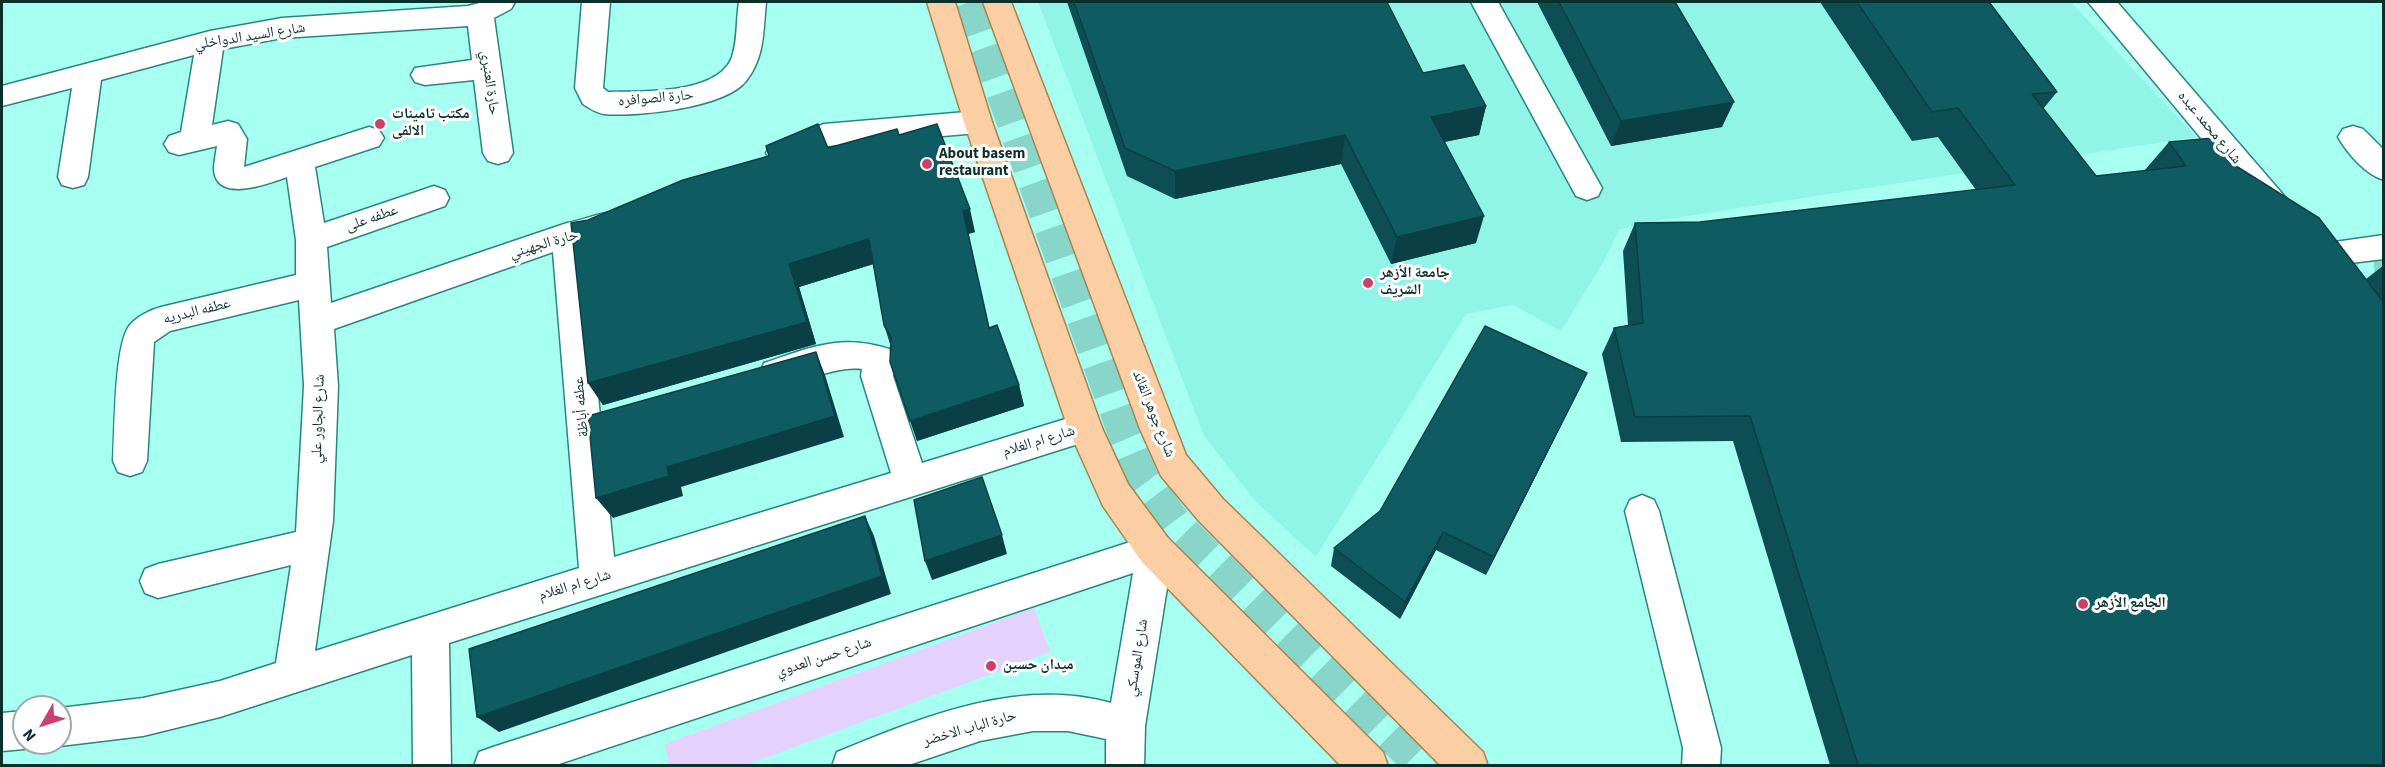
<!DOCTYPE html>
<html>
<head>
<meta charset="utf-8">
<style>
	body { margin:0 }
	#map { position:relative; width:2385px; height:767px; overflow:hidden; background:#a7fff2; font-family:"Source Sans 3",sans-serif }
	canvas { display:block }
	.frame { position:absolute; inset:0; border:3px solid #0a302c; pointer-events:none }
	.north { position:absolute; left:12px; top:695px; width:60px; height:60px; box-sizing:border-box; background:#fff; border:2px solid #9dacab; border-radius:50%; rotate:231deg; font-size:16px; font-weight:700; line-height:24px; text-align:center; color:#0a302c }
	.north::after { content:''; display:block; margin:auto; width:21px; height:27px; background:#cd3f6d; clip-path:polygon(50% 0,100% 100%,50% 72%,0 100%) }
</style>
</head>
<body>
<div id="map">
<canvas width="2385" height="767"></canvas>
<div class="frame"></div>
<div class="north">N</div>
</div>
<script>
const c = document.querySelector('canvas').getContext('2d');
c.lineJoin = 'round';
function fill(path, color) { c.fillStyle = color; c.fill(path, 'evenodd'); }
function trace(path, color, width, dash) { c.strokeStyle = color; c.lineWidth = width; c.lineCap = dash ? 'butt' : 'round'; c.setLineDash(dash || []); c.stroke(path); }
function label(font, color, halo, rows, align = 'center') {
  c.font = font + ' "Source Sans 3","Noto Naskh Arabic",sans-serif'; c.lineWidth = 6; c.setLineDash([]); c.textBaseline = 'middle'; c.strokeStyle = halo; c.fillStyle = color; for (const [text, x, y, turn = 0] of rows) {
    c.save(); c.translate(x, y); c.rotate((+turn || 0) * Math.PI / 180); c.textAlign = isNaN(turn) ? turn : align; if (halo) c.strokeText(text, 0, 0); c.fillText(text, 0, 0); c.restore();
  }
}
const built = new Path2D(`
	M 1038,2 L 2071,2 L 2196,137 L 1662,220 L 1619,230 L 1604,261 L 1561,331 L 1513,305 L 1466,314 L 1316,557 L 1256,502 L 1204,436 Z`);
const green = new Path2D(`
	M 1034,608 L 1050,652 L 746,765 L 669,765 L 665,744 Z`);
const minorTunnel = new Path2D(`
	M 2326,267 L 2384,262`);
const majorTunnel = new Path2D(`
	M 970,2 L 1125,437 L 1143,479 L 1179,527 L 1421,766`);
const minor = new Path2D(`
	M 483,2 L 515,2 L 511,9 L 494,18 L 513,153 L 508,161 L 498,164 L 488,161 L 483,153 L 474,80 L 425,85 L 415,82 L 411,75 L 415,68 L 472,60 L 468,26 L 282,38 L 223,49 L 212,125 L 228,121 L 238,124 L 247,139 L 244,167 L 369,127 L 379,130 L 384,138 L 379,146 L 315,167 L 324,223 L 434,186 L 445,190 L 449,198 L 445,206 L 327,247 L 331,303 L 567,223 C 586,220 608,208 625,214 L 629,222 L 625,230 L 583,245 L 614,557 L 891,473 L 861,376 L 862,369 C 829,365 789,392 764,383 L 760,373 L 764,363 C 812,347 842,333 892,350 L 896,360 L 893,376 L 922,463 L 1085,413 L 1097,418 L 1102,428 L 1097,438 L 449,643 L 451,766 L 413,766 L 412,655 L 220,717 L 143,736 L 60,746 L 53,743 L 60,743 L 60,708 L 143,698 L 220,681 L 276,663 L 291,565 L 158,598 L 145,593 L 140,581 L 145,569 L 158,564 L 296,532 L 304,386 L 299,300 L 170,331 L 154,342 L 147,461 L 142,472 L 130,476 L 118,472 L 113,461 C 115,432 114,347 129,326 C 136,317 150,310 161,307 L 296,275 L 296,240 L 287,177 C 270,183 217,204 214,170 C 214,162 216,153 217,146 L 179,155 L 169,152 L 164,144 L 169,136 L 181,132 L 194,55 L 101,80 L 88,177 L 84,185 L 73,188 L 62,185 L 58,177 L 72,88 L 2,106 L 2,86 L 210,31 L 282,18 L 468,6 ZM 553,252 L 579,568 L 315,651 L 333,521 L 338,386 L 334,329 Z
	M 582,2 L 610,2 L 603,88 L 608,92 C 641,91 718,95 732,57 C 738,39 736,19 739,2 L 766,2 C 763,31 765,57 746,81 C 725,108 636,117 604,114 C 597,113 589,108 583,104 L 575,88 Z
	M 1471,2 L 1498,2 L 1602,188 L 1598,196 L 1587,200 L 1576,196 Z
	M 2088,2 L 2117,2 L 2286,198 L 2290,206 L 2286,214 L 2275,218 L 2264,214 Z
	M 978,111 L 988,114 L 992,122 L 988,130 L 978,133 L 827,146 L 781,164 L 771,161 L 766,153 L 771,145 L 824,124 Z
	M 2353,126 L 2363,129 L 2384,150 L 2384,180 C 2366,175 2347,153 2338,137 L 2343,129 Z
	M 2384,235 L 2384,259 L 2317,267 L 2306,264 L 2301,255 L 2306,246 Z
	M 1642,495 L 1654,500 L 1659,511 L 1721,748 L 1720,766 L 1682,766 L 1683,748 L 1625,511 L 1630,500 Z
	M 1155,534 L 1168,538 L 1173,550 L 1145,726 L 1144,766 L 1106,766 L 1106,739 L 1068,731 L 1033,731 L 980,741 L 906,766 L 832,766 L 837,752 C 922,717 1019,677 1111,703 L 1133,573 L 553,766 L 474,766 L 479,752 L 493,747 Z
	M 24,711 L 24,743 L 38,743 L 24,749 L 2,751 L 2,713 Z`);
const major = new Path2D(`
	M 927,2 L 955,2 L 992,122 L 1102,428 L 1128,484 L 1168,538 L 1383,752 L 1388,766 L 1341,766 L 1142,562 L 1103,506 L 1068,428 L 964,122 Z
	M 983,2 L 1011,2 L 1186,455 L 1223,499 L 1483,752 L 1488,766 L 1441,766 L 1199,521 L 1161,476 L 1140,429 Z`);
const wall = new Path2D(`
	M 1067,2 L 1387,2 L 1423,73 L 1486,106 L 1479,135 L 1444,142 L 1476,243 L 1391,264 L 1341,164 L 1175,199 L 1127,176 Z
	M 1537,2 L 1675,2 L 1722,127 L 1611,146 Z
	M 1820,2 L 1989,2 L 2057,92 L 2043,109 L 2096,176 L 2144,171 L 2169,142 L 2228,161 L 2366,279 L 2384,265 L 2384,765 L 1830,765 L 1733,441 L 1621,442 L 1602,354 L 1614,328 L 1628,325 L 1623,251 L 1635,223 L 1700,222 L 1976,190 L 1938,137 L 1912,141 Z
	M 899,135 L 975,232 L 968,234 L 989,328 L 1019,385 L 1024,406 L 917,441 L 890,344 L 884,325 L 873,264 L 799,287 L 816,344 L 603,405 L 588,383 L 588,220 L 769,156 L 828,148 Z
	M 1587,373 L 1486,575 L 1436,550 L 1400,619 L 1331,566 L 1334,548 Z`);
const shadedWall = new Path2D(`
	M 1734,102 L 1722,127 L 1611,146 L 1621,121 Z
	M 1486,106 L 1479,135 L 1424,146 L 1431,117 Z
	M 1345,135 L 1341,164 L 1175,199 L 1175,171 Z
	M 970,209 L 975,232 L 968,234 L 963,211 Z
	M 1484,216 L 1476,243 L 1391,264 L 1397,237 Z
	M 869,239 L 877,263 L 799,287 L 816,344 L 603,405 L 588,383 L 789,264 Z
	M 816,352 L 825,375 L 844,437 L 681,487 L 683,496 L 613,518 L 596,498 L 667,467 Z
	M 1587,373 L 1577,394 L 1486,575 L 1494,557 Z
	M 1019,385 L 1024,406 L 917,441 L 910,421 Z
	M 865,516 L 874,536 L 891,594 L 499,732 L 477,717 Z
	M 1443,532 L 1436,550 L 1400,619 L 1405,602 Z
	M 1002,535 L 1007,554 L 932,580 L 925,561 Z`);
const building = new Path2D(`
	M 1074,2 L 1387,2 L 1423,73 L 1464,65 L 1486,106 L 1431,117 L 1484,216 L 1397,237 L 1345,135 L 1175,171 L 1125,148 Z
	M 1559,2 L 1675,2 L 1734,102 L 1621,121 Z
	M 1857,2 L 1989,2 L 2057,92 L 2032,94 L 2096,176 L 2186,166 L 2169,142 L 2213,138 L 2228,161 L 2319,218 L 2384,303 L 2384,765 L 1858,765 L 1750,416 L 1635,417 L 1614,328 L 1643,323 L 1635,223 L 1700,222 L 2015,185 L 1958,108 L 1932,112 Z
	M 818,124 L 828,148 L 897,129 L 899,135 L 937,124 L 970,209 L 963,211 L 989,328 L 997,325 L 1019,385 L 910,421 L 890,362 L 891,337 L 884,325 L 869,239 L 789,264 L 807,322 L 588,383 L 571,223 L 588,220 L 683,180 L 769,156 L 766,146 Z
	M 1485,326 L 1587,373 L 1494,557 L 1443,532 L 1405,602 L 1334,548 L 1380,511 Z
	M 816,352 L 835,416 L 667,467 L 669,476 L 596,498 L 588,416 Z
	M 982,477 L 1002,535 L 925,561 L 914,500 Z
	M 865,516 L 882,576 L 477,717 L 469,649 Z`);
const markers = [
	[380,124,6,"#cd3f6d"],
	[927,164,6,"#cd3f6d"],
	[1368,283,6,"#cd3f6d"],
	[2083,604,6,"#cd3f6d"],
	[991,666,6,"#cd3f6d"]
];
const streetNames = [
	["شارع السيد الدواخلي",250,37,-9],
	["حارة العنبري",489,83,82],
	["حارة الصوافره",656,99,-5],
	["شارع محمد عبده",2209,128,50],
	["عطفه على",372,219,-19],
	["حارة الجهيني",544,245,-16],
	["عطفه البدريه",197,312,-14],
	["عطفه أباظة",582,407,-95],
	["شارع جوهر القائد",1153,414,68],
	["شارع الجاور علي",319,419,-88],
	["شارع ام الغلام",1039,442,-17],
	["شارع ام الغلام",575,586,-17],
	["شارع حسن العدوي",824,658,-18],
	["شارع الموسكي",1138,658,-81],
	["حارة الباب الاخضر",970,729,-16]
];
const poiNames = [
	["مكتب تامينات",392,115],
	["الالفى",392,132],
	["About basem",939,155],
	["restaurant",939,172],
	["جامعة الأزهر",1380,274],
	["الشريف",1380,291],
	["الجامع الأزهر",2095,604],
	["ميدان حسين",1003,666]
];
fill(built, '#90f4e7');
fill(green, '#e4d2fd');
trace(minorTunnel, '#88d6ca', 32, [32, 16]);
trace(majorTunnel, '#88d6ca', 32, [32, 16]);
trace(minor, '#2a867d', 3);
trace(major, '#a58351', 3);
fill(minor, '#fff');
fill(major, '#fbcfa3');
fill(wall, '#0d4e54');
fill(shadedWall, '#0a4045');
fill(building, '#0f5b62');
trace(building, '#0a4045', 1.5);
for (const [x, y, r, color] of markers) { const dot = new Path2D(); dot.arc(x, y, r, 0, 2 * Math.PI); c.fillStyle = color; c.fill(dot); trace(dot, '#fff', 2); }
label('15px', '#0a302c', '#fff', streetNames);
label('bold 15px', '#0a302c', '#fff', poiNames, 'left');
</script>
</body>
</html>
